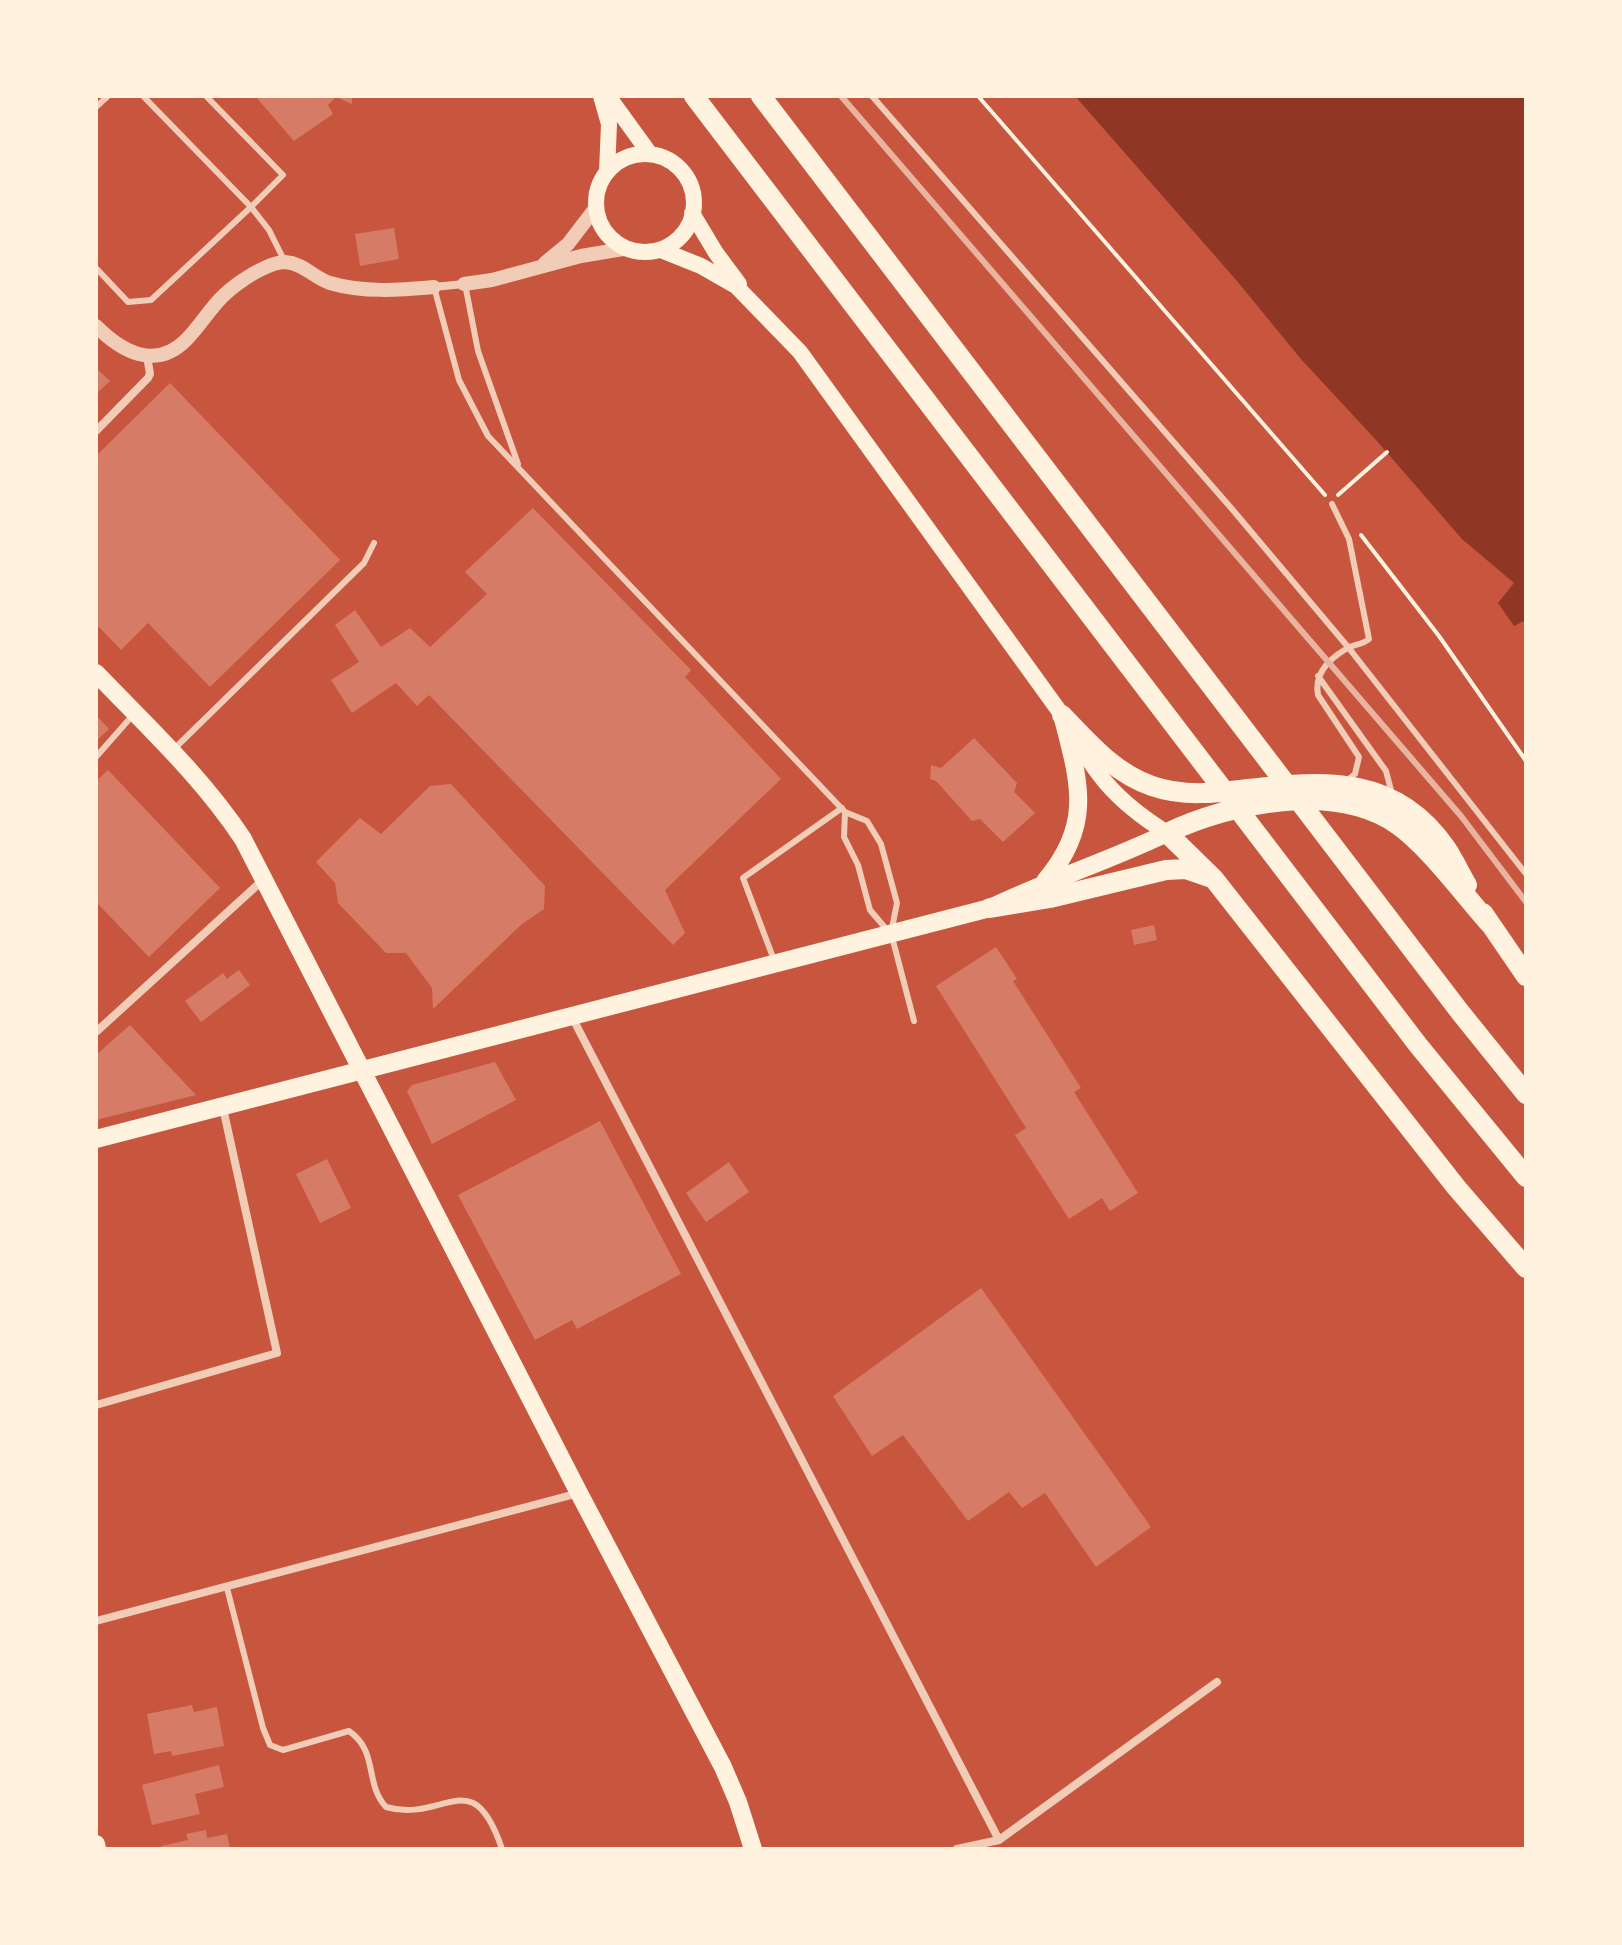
<!DOCTYPE html>
<html>
<head>
<meta charset="utf-8">
<style>
	body { margin:0 }
	#map { position:relative; width:1622px; height:1945px; overflow:hidden; background:#c8553d; font-family:Inter,sans-serif }
	canvas { display:block }
	.frame { position:absolute; inset:0; border:98px solid #fff3e0; pointer-events:none }
</style>
</head>
<body>
<div id="map">
<canvas width="1622" height="1945"></canvas>
<div class="frame"></div>
</div>
<script>
const c = document.querySelector('canvas').getContext('2d');
c.lineJoin = 'round';
function fill(path, color) { c.fillStyle = color; c.fill(path, 'evenodd'); }
function trace(path, color, width, dash) { c.strokeStyle = color; c.lineWidth = width; c.lineCap = dash ? 'butt' : 'round'; c.setLineDash(dash || []); c.stroke(path); }
const water = new Path2D(`
	M 1075,96 L 1526,96 L 1526,620 L 1514,626 L 1498,603 L 1514,583 L 1462,539 L 1376,440 L 1300,358 L 1237,281 Z`);
const building = new Path2D(`
	M 255,96 L 352,96 L 352,104 L 336,97 L 328,105 L 333,114 L 294,141 Z
	M 394,228 L 399,259 L 360,266 L 355,234 Z
	M 96,368 L 110,381 L 96,394 Z
	M 170,383 L 340,560 L 210,687 L 148,623 L 121,650 L 96,624 L 96,456 Z
	M 533,508 L 691,670 L 685,677 L 781,779 L 665,890 L 685,933 L 673,945 L 429,695 L 417,706 L 396,683 L 352,713 L 331,680 L 359,662 L 335,625 L 355,610 L 381,647 L 410,628 L 430,647 L 487,594 L 465,572 Z
	M 96,715 L 109,729 L 96,741 Z
	M 974,738 L 1017,783 L 1014,792 L 1035,813 L 1003,842 L 980,819 L 972,821 L 936,781 L 930,779 L 931,765 L 941,768 Z
	M 108,770 L 220,888 L 149,957 L 96,902 L 96,781 Z
	M 451,784 L 545,886 L 544,909 L 522,924 L 433,1009 L 432,988 L 406,953 L 386,953 L 338,903 L 335,883 L 316,862 L 360,818 L 381,834 L 430,786 Z
	M 1154,925 L 1157,940 L 1134,945 L 1131,930 Z
	M 996,947 L 1017,979 L 1013,981 L 1081,1088 L 1074,1092 L 1138,1193 L 1110,1211 L 1102,1198 L 1069,1219 L 1015,1135 L 1026,1128 L 936,986 Z
	M 239,970 L 250,985 L 201,1022 L 185,1001 L 223,973 L 227,979 Z
	M 130,1025 L 196,1095 L 96,1120 L 96,1055 Z
	M 495,1062 L 516,1100 L 432,1144 L 407,1091 L 412,1085 Z
	M 600,1121 L 681,1274 L 577,1329 L 572,1320 L 535,1340 L 458,1195 Z
	M 327,1159 L 351,1208 L 320,1223 L 296,1174 Z
	M 729,1162 L 749,1192 L 706,1222 L 686,1193 Z
	M 981,1288 L 1151,1527 L 1096,1567 L 1045,1493 L 1022,1508 L 1009,1492 L 968,1521 L 903,1435 L 872,1456 L 833,1396 Z
	M 192,1705 L 194,1712 L 217,1707 L 224,1746 L 172,1756 L 171,1751 L 154,1754 L 147,1714 Z
	M 219,1765 L 224,1787 L 195,1794 L 200,1814 L 152,1825 L 142,1785 Z
	M 206,1830 L 207,1838 L 227,1834 L 230,1849 L 161,1849 L 161,1846 L 188,1840 L 186,1834 Z`);
const path = new Path2D(`
	M 978,96 L 1325,495
	M 1338,495 L 1387,452
	M 1361,535 L 1439,636 L 1526,761`);
const service = new Path2D(`
	M 206,96 L 283,175 L 251,207 L 269,230 L 285,262
	M 872,96 L 1232,509 L 1348,647 L 1526,874
	M 96,107 L 108,96
	M 96,268 L 128,302 L 151,300 L 251,207 L 143,96
	M 465,284 L 478,351 L 518,464
	M 434,287 L 459,380 L 488,436 L 845,812 L 867,821 L 881,844 L 897,903 L 891,933 L 914,1021
	M 1332,504 L 1349,539 L 1369,639 C 1362,645 1354,644 1346,649 C 1329,659 1314,674 1318,695 L 1359,757 L 1355,774 L 1345,782
	M 1318,676 L 1386,771 L 1392,794
	M 174,749 L 364,563 L 374,543
	M 96,757 L 132,716
	M 845,812 L 844,837 L 858,865 L 870,910 L 888,931
	M 774,960 L 743,878 L 842,808
	M 227,1588 L 263,1728 L 270,1745 L 283,1750 L 349,1731 C 379,1752 364,1783 386,1807 C 444,1824 472,1760 502,1849`);
const minor = new Path2D(`
	M 434,287 L 464,284
	M 96,431 L 148,378 L 150,374 L 147,356
	M 572,1017 L 999,1840
	M 96,1032 L 264,879
	M 96,1405 L 277,1353 L 223,1108
	M 96,1621 L 579,1493
	M 957,1849 L 999,1840 L 1217,1682`);
const tertiary = new Path2D(`
	M 545,263 L 568,244 L 597,206
	M 464,284 L 492,280 L 581,256 L 623,249
	M 96,326 C 121,351 155,371 186,340 C 199,327 209,310 222,297 C 232,287 249,275 262,269 C 268,266 279,262 285,262 C 303,263 314,278 330,283 C 363,293 400,290 434,287`);
const secondary = new Path2D(`
	M 601,96 L 609,124 L 607,172
	M 608,96 L 650,154
	M596 203a49 49 0 1 1 98 0a49 49 0 1 1-98 0Z
	M 692,213 L 716,253 L 739,284
	M 661,250 L 701,266 L 736,286 L 800,352 L 1062,715 C 1094,772 1111,798 1167,833`);
const primary = new Path2D(`
	M 96,673 C 148,727 202,777 243,839 L 579,1493 L 723,1767 L 738,1802 L 753,1849
	M 1045,881 C 1094,824 1079,781 1062,715
	M 96,1139 L 990,908 C 1048,880 1109,861 1167,833
	M 96,1844 L 97,1849`);
const motorway = new Path2D(`
	M 694,96 L 1418,1045 L 1526,1177
	M 761,96 L 1460,1012 L 1526,1094
	M 1062,715 C 1089,743 1114,773 1152,786 C 1183,797 1216,793 1248,789 C 1325,780 1396,775 1446,848 C 1454,860 1460,873 1467,885
	M 990,908 L 1050,898 L 1166,870 L 1186,869 L 1212,878
	M 1483,913 L 1526,976
	M 1490,924 C 1464,895 1428,846 1398,825 C 1335,781 1230,803 1167,833 L 1214,879 L 1456,1187 L 1526,1268`);
const rail = new Path2D(`
	M 841,96 L 1461,816 L 1526,902`);
fill(water, '#8f3625');
fill(building, '#d67c66');
trace(path, '#fff3e0', 4);
trace(service, '#f1ccb7', 6);
trace(minor, '#f1ccb7', 8);
trace(tertiary, '#f1ccb7', 14);
trace(secondary, '#fff3e0', 16);
trace(primary, '#fff3e0', 18);
trace(motorway, '#fff3e0', 20);
trace(rail, '#e9b49f', 6);
</script>
</body>
</html>
